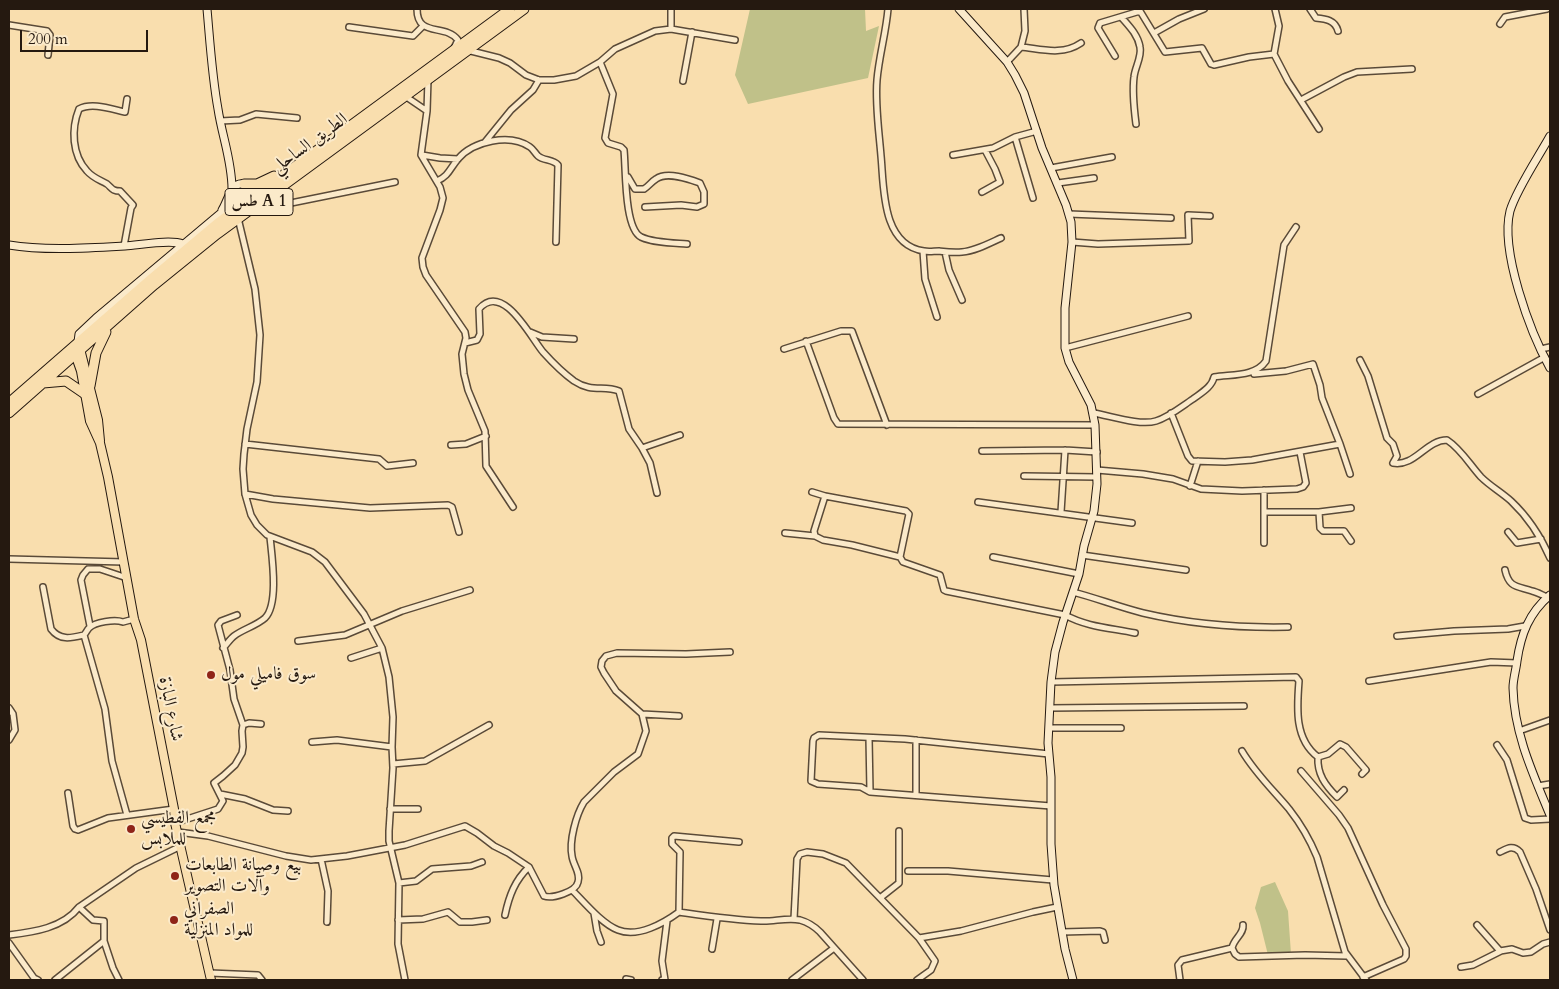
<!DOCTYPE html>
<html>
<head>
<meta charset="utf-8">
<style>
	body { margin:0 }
	#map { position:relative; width:1559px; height:989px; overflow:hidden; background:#f9deae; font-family:Cardo,serif }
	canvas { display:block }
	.frame { position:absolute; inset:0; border:10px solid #251910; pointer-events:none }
	.scale { position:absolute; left:20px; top:30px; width:128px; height:22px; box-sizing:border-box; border:2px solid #251910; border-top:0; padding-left:6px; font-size:15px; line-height:18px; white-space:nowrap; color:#251910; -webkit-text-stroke:4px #fbeaca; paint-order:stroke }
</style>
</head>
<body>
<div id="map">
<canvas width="1559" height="989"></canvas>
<div class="frame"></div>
<div class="scale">200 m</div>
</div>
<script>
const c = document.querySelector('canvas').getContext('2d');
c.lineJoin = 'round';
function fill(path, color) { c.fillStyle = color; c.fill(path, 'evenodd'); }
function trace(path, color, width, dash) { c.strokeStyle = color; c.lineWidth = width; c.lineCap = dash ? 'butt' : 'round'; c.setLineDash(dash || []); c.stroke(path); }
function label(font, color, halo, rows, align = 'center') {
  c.font = font + ' Cardo,Amiri,serif'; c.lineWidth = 4; c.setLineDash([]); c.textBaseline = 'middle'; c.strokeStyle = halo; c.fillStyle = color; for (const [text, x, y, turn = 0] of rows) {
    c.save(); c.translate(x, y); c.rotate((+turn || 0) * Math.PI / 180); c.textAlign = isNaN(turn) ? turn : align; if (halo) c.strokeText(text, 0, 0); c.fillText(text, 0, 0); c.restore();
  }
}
const green = new Path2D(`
	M 750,9 L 865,9 L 866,31 L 879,26 L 868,78 L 748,104 L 735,75 Z
	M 1275,882 L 1288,911 L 1291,954 L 1268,955 L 1260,923 L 1255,908 L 1261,887 Z`);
const street = new Path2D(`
	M 417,9 C 417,38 445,23 458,40 L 454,48
	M 671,9 L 671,29
	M 888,9 C 886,33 879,56 877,80 C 875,105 879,131 881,156 C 884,186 881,245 924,251 C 929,252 934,251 939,251 C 947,252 954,253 962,252 C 975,251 988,244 1001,238
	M 1275,9 L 1279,26 L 1274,54 L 1288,81 L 1319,129
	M 1310,9 L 1316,18 C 1326,19 1335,20 1338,31
	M 1140,11 L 1165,52 L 1202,48 L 1211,64 L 1214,65 L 1249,57 L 1274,54
	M 1122,18 C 1129,26 1138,35 1140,47 C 1142,57 1135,67 1134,77 C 1132,93 1134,108 1136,124
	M 1500,24 L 1505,17 L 1547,9
	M 9,25 L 47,31 L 50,35 L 48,55
	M 349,27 L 413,36 L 423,26
	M 1154,33 L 1179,19 L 1204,9
	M 1021,47 C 1041,49 1062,56 1081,43
	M 467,50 L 499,58 L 510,63 L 526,75 L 539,80 L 554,80 L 576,76 L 600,62 L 615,49 L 655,31 L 671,29 L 735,40
	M 1115,56 L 1098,28 L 1100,23 L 1140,11 L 1140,9
	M 600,62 L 613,94 L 605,138 L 608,143 L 621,147 L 624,150 C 626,169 624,228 641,237 C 654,243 673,243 687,244
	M 1007,62 L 1021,47 L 1025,31 L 1024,9
	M 683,81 L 692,32
	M 405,96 L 427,111 L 421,155 L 440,187 L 443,198 L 440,210 L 422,258 L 423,267 L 426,275 L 465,332 L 466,338 L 462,354 L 464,374 L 468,390 L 485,431 L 486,466 L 513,507
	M 1301,100 L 1344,77 L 1357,72 L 1412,69
	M 427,111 L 428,79
	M 220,121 L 240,120 L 256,114 L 297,118
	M 1015,137 L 1033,198
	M 485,142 L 511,110 L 533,90 L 539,80
	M 422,155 L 440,158 L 458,159
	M 953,155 L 993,148 L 1015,137 L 1037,131
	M 1051,168 L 1112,157
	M 628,177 L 635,189 L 644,189 C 649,186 651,182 656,179 C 667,171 689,179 700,183 L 704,192 L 704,204 L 697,207 L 681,205 L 645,207
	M 437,181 C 449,176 450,168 458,159 C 473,141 510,133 530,147 C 533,149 535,153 538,156 C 544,161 553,159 558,165 L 556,242
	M 1058,183 L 1094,178
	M 982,192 L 1000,182 L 995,169 L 985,150
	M 259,205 L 286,204 L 395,182
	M 1069,214 L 1171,218
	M 238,218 L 255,289 L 260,335 L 257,382 L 247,429 L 244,454 L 243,469 L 245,494 L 251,515 L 257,525 L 267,535 L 312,552 L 325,562 L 364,614 L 382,648 L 389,677 L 393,717 L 392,747 L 393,768 L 389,831 L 389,841 L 399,883 L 398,944 L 405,980
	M 1072,242 L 1098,244 L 1189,241 L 1188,215 L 1210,216
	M 124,246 L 131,208 L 133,205 L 120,191 C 112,191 112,188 107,184 C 100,180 93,178 87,171 C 72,155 71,129 79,109 C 92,102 111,109 125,112 L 127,99
	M 923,251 L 925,279 L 937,317
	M 945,252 L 949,270 L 962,300
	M 530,332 L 542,337 L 574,339
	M 806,341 L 834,418 L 838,424 L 1095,425
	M 465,343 L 477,340 L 480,334 L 479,309 C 503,281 531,338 543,352 C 552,362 563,373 574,381 C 592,393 603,385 619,391 L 629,429 L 642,448 L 680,435
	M 1065,348 L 1188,316
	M 784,349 L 841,331 L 852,331 L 887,425
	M 1541,349 L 1550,347
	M 1360,360 L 1368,376 L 1387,438 L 1393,444 L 1397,456 L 1393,463 C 1415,467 1426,440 1447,440 C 1461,449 1470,465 1481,477 C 1490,486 1501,492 1511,501 C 1528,517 1541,537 1550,558
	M 1254,374 L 1286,371 L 1313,364 L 1320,385 L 1322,398 L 1340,444
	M 1478,394 L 1545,357
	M 1094,413 C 1111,416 1140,426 1156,421 C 1169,417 1181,407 1193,399 C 1201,393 1212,387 1214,377 C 1231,374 1255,377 1266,361 L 1284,245 L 1296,227
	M 1171,413 L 1188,456 L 1192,461 L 1225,462 L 1252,460 L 1340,444 L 1350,474
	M 245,444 L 379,459 L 387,466 L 413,463
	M 451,445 L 466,444 L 486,436
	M 642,448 L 650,463 L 657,493
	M 982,451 L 1065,450 L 1097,452
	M 1097,470 L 1143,474 L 1173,479 L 1201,489 L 1242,491 L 1297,489 L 1303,487 L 1306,483 L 1300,452
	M 1024,476 L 1097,477
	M 1190,486 L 1198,461
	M 1264,490 L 1264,543
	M 812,492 L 825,496
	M 245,494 L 273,499 L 370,508 L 448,505 L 452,507 L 459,532
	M 978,502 L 1132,523
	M 1061,512 L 1065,450
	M 1265,512 L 1319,512 L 1320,528 L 1323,531 L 1344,531 L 1351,541
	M 1319,512 L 1351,508
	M 1508,532 L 1517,543 L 1541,539
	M 785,533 L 815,536
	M 1082,555 L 1186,570
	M 900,557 L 909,514 L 906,511 L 825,496 L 814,531 L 815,536 L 823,540 L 852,545 L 900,557 L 903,562 L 940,575 L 944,590 L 946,591 L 1065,615 C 1087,627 1111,628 1135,633
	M 993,557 L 1079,574
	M 9,559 L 124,562
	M 1505,570 C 1509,588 1517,586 1532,591 C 1537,592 1542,595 1547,597
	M 43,587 L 51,629 C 60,641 71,638 84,635 C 86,633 87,630 89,628 C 95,622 115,619 123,622 L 134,619
	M 1073,592 C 1096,598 1119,607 1143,613 C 1190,624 1239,628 1288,627
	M 90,626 L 81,580 L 83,575 L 88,569 L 100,569 L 127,578
	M 84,635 L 105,709 L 112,761 L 127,815
	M 1397,636 L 1454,631 L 1508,629 L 1525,626
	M 298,641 L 345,635 L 402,611 L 470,590
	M 223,648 C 227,644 230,639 234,636 C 243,629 256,626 265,618 C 279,604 272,557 270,537
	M 351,658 L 382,648
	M 1369,681 L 1491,662 L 1517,663
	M 1051,682 L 1296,677 L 1299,681 C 1297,707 1294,739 1318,757 L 1328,754 L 1340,744 L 1346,747 L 1366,770 L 1362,774
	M 9,708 L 13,714 L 15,730 L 9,740
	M 1050,708 L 1244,706
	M 642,714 L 679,716
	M 243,725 L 249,723 L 261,724
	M 1049,728 L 1121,728
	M 1519,731 L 1550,720
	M 869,738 L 870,791
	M 916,740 L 916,795
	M 312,742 L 337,740 L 392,747
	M 1497,745 L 1507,760 L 1525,818 L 1531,820 L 1550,819
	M 1242,751 C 1255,773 1273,790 1289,809 C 1300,823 1310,840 1317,857 L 1345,952 L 1366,980
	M 1049,754 L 905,739 L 819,735 L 814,738 L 813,741 L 811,781 L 818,784 L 861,787 L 870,792 L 1051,806
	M 1318,757 C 1317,774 1325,785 1337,797 L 1344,790
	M 393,764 L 425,761 L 489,725
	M 1301,771 L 1339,815 L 1348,828 L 1383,905 L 1406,949 L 1406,956 L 1404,959 L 1363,977
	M 1538,786 L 1550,784
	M 68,793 L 73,826 L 75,829 L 78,830 L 108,818 L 174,809
	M 220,794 L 245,799 L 273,810 L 288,811
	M 390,809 L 418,809
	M 175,823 L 218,809 L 223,801 L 214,783 L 223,776 L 235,765 L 242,753 L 243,747 L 242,731 L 243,725 L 234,699 L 230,670 L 218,625 L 221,621 L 237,615
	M 178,832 L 208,836 L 286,856 L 311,860 L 347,856 L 405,845 L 465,826 L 477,833 L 494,846 L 508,853 L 529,867 L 544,896 C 552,899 576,892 578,882 C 581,873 573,865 572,856 C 569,841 576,815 584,802 L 614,772 L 638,754 L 646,731 L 642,714 L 616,691 L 604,673 L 601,667 L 602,661 L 606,656 L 617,653 L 686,654 L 730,652
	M 1500,852 C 1508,848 1513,845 1520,852 L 1536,889 L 1550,930
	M 321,859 L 328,891 L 327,922
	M 908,871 L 948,871 L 1053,880
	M 399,883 L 416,881 L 432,869 L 471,866 L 482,862
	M 572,890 C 584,902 602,924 618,930 C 638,938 664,923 679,912 C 707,916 733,920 761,921 C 773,922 787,917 800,920 C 807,922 814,926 820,932 L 863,980
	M 880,898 L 899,883 L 899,831
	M 79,907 L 93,920 L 104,921 L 104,941 L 113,968 L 119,980
	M 679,912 L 680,852 L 672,844 L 672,838 L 674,836 L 739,842
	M 594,913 L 597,931 L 601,942
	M 505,915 C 509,896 515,880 529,867
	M 794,919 L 797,859 L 800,854 L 807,852 L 823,854 L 846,863 L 919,938 L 961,931 L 1033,912 L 1057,907
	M 398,920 L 423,919 L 448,912 L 460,922 L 472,922 L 487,920
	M 1477,925 L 1500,951 L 1512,949 L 1523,953 L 1531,952 L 1543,944 L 1550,942
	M 1062,932 L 1100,931 L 1103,932 L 1105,940
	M 9,935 C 34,932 63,928 79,907 L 136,868 L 181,846
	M 9,943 L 34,978 L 38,980
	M 1232,948 C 1234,938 1244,934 1243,925
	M 712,949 L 717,919
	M 1461,967 L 1473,965 L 1501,951
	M 210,973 L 258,975 L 262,980
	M 626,979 L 631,980
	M 55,980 L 104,941
	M 662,980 L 665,980 L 662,961 L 667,921
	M 792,980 L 834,948
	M 917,980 L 931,970 L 935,961 L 919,938
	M 1180,980 L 1178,965 L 1182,960 L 1232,948 L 1235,954 L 1239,957 L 1305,955 L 1347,956`);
const secondary = new Path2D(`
	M 207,9 C 210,42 212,76 218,109 C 222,136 232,161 232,189
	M 959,9 L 1007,62 L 1015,75 L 1024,93 L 1042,148 L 1066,205 L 1071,222 L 1072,242 L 1065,308 L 1065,348 L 1069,362 L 1091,405 L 1095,425 L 1097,484 L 1094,511 L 1084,546 L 1079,574 L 1063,622 L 1055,652 L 1051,682 L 1048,743 L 1051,777 L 1051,844 L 1054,885 L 1065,949 L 1073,980
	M 1550,136 C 1539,156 1516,190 1510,211 C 1500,251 1530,332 1550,368
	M 222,210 C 228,201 231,181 244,184 L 247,192 L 244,197 L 240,199 L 234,196 L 232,190
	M 9,245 C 44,251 90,248 125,246 C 140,245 170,239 183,244
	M 78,342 L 79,334 L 96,318 L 221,213 L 241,198
	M 1550,595 C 1529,613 1521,634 1517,661 C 1516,670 1513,679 1513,688 C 1514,733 1533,774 1550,815`);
const primary = new Path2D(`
	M 79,345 L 98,420 L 100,441
	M 74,351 L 81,371 L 90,421 L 100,443 L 108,477 L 134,619 L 141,640 L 174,809 L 175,823 L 211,980`);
const highway = new Path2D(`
	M 244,184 L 257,184 L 274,176
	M 43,383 L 66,381 L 85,394
	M 90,386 L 96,353 L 106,332
	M 9,403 L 150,280 L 218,223 L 510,9
	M 9,413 L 154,285 L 217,234 L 524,9`);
const markers = [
	[211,675,5,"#8f2418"],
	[131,829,5,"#8f2418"],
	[175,876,5,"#8f2418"],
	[174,920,5,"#8f2418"]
];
const shields = [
	[259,202,68]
];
const shieldNames = [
	["طس A 1",259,202]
];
const streetNames = [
	["الطريق الساحلي",310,144,-36],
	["شارع البازة",170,709,79]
];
const poiNames = [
	["سوق فاميلي مول",221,675],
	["مجمع الفطيسي",141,819],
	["للملابس",141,840],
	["بيع وصيانة الطابعات",185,866],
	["وآلات التصوير",185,887],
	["الصفراني",184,910],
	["للمواد المنزلية",184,931]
];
fill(green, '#c0c189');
trace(street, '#5a4a38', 8);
trace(secondary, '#251910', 9);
trace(primary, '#251910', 10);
trace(highway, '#251910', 11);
trace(street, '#fbeaca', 5);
trace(secondary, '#fbeaca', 7);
trace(primary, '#f9deae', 8);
trace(highway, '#f9deae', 9);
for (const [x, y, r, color] of markers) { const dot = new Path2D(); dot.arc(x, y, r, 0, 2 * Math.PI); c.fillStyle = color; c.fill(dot); trace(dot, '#fbeaca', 2); }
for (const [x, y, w] of shields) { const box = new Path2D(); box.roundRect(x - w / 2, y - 13.5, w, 27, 4); c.fillStyle = '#fbeaca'; c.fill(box); trace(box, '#251910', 1); }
label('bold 16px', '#251910', null, shieldNames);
label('18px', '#251910', '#fbeaca', streetNames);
label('18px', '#251910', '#fbeaca', poiNames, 'left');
</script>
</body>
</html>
